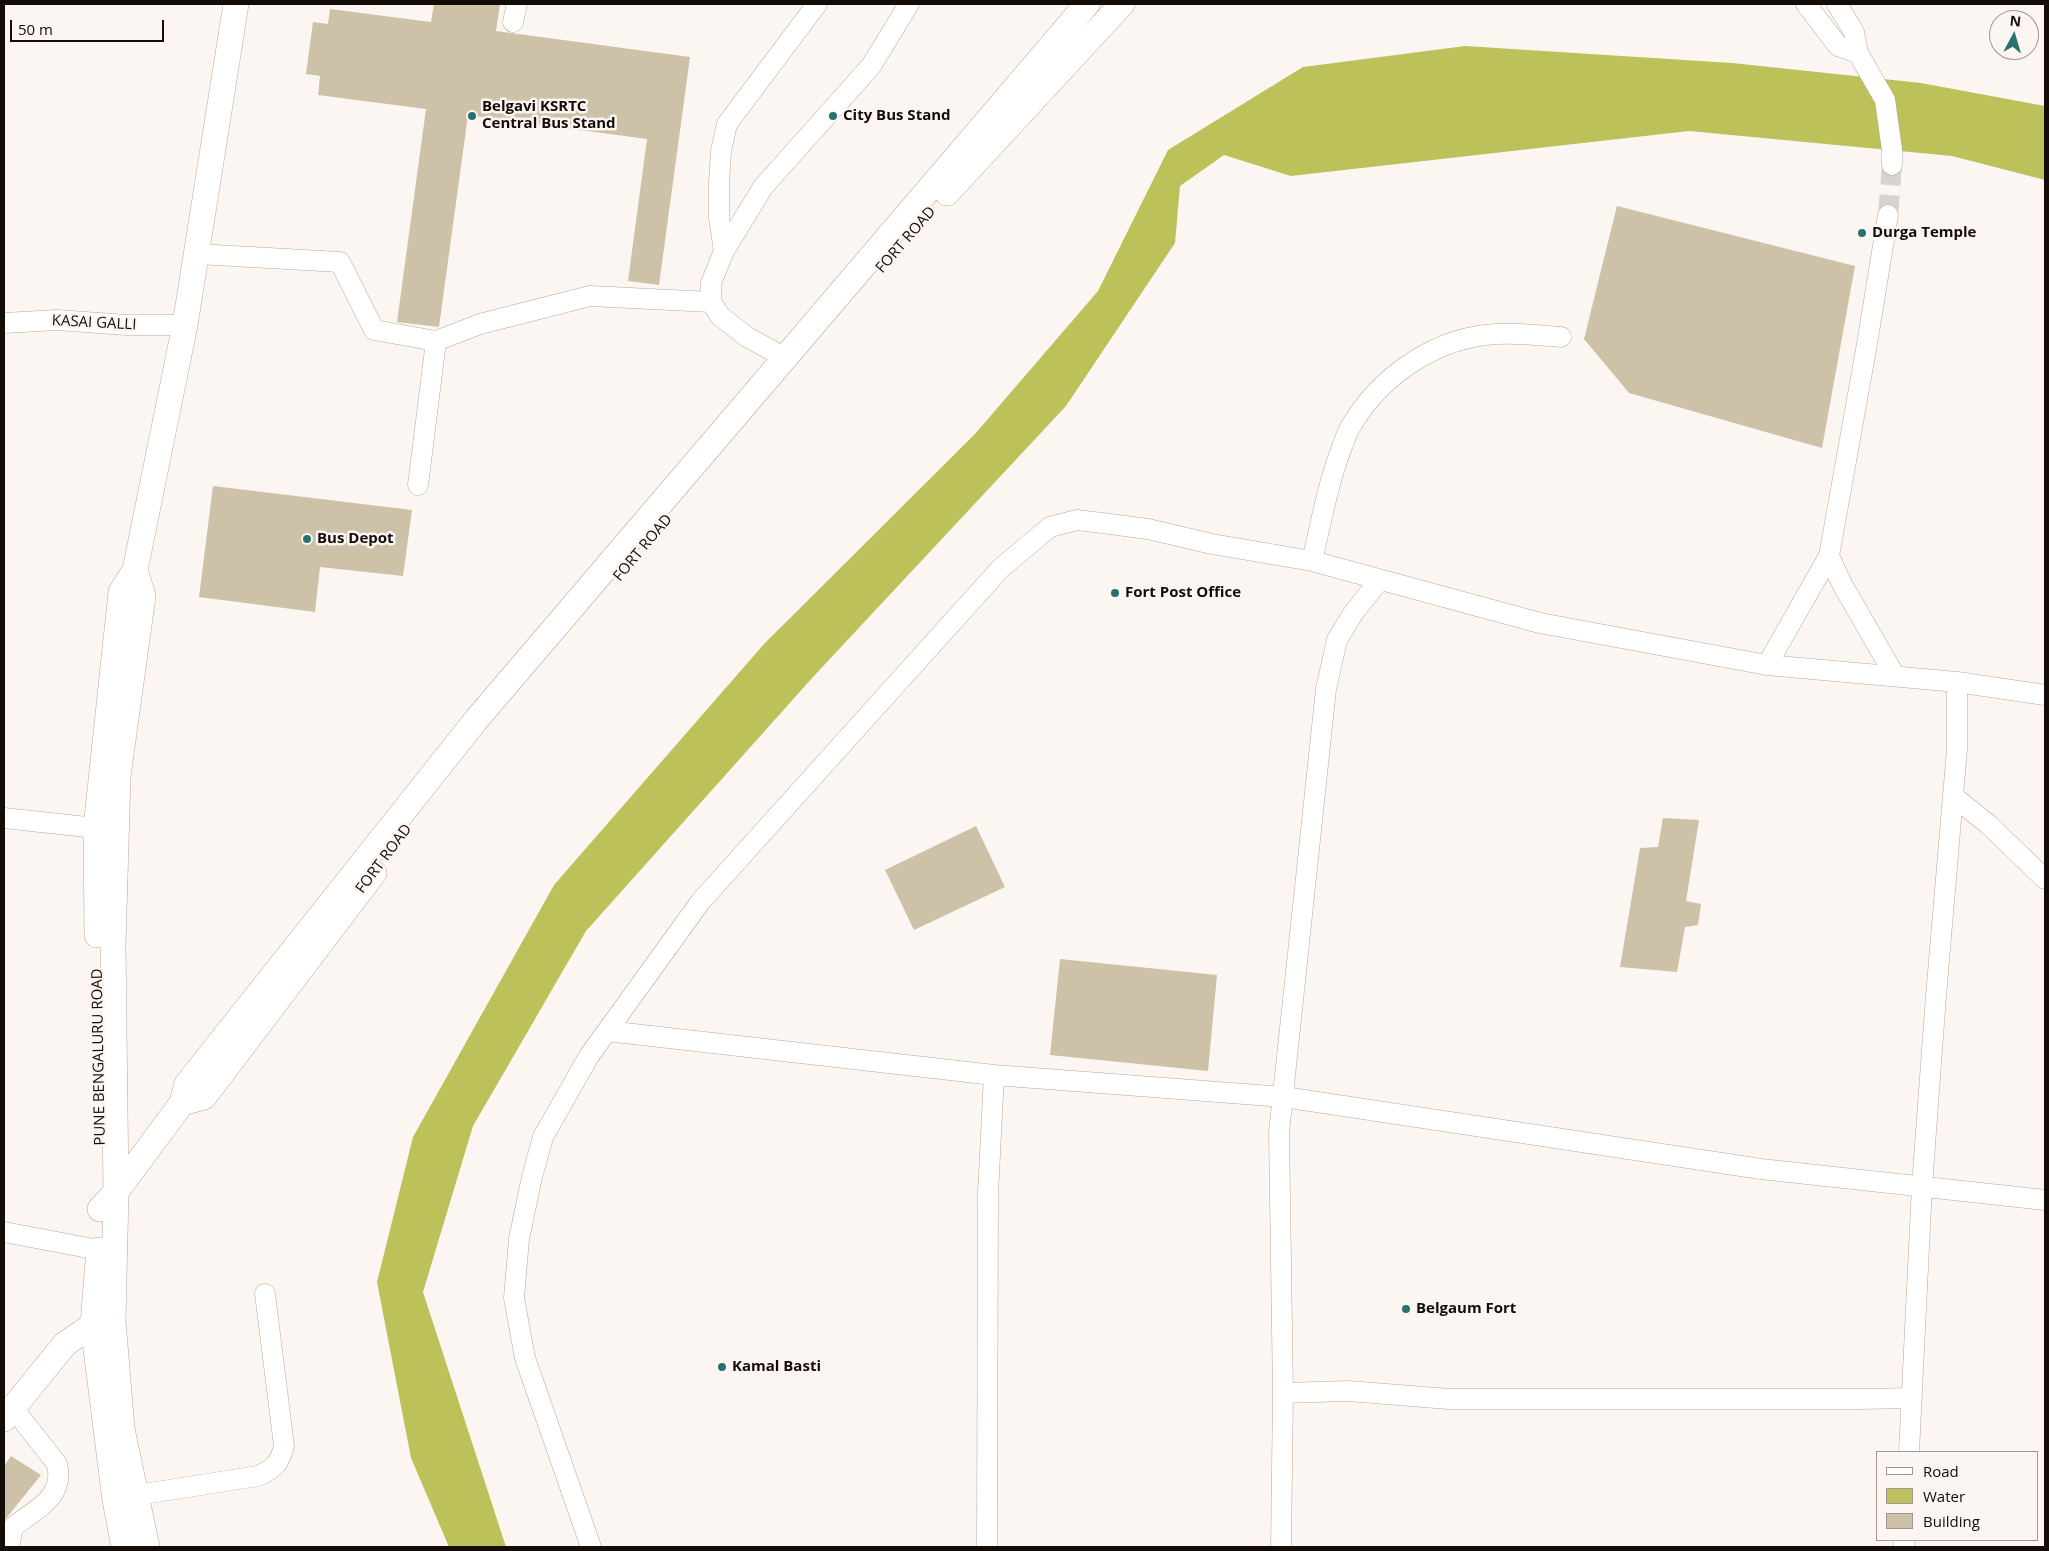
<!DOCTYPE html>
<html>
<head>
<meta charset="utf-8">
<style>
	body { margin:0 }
	#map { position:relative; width:2049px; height:1551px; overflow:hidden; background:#fbf6f2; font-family:"Open Sans",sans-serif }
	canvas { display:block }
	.frame { position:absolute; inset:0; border:5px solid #140c06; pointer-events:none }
	.legend { position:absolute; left:1876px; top:1451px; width:162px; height:90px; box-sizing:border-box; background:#fbf6f2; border:1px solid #9f9894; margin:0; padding:6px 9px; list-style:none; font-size:15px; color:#140c06 }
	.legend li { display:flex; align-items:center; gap:10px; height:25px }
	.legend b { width:25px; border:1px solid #9f9894 }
	.north { position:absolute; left:1989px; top:10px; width:50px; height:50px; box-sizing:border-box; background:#fbf6f2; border:1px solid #9f9894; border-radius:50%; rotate:6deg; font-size:14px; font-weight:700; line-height:20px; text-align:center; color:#140c06 }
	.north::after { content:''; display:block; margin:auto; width:18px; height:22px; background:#29726c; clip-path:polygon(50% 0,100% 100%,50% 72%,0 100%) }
	.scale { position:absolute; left:10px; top:20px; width:154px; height:22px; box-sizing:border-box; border:2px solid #140c06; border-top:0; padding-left:6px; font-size:15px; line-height:18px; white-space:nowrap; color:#140c06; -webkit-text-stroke:4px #fbf6f2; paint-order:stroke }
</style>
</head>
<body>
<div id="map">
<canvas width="2049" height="1551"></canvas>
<div class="frame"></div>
<ul class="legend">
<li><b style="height:6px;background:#fff"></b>Road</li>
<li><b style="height:14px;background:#bcc15a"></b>Water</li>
<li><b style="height:14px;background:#cdc1a7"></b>Building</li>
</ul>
<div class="north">N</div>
<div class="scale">50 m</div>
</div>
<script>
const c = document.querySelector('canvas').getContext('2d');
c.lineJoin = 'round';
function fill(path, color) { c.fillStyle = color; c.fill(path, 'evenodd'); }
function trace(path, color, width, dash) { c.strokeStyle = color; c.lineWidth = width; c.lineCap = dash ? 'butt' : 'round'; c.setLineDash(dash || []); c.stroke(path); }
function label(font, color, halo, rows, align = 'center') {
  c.font = font + ' "Open Sans",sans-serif'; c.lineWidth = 5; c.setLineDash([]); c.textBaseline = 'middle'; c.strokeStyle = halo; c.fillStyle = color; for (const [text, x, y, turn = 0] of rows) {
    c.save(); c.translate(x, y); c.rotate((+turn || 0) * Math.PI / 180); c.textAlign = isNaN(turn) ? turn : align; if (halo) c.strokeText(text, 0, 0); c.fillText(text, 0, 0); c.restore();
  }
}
const water = new Path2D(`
	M 1465,46 L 1732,63 L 1921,83 L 2045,106 L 2045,180 L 1952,156 L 1689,131 L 1291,176 L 1224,155 L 1180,186 L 1175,243 L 1066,406 L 813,677 L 586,931 L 473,1126 L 423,1292 L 506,1547 L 449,1547 L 411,1458 L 377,1282 L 413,1137 L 554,885 L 764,644 L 975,434 L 1098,291 L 1168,150 L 1303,67 Z`);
const building = new Path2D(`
	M 434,4 L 500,4 L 496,31 L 690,57 L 659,285 L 628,281 L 647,139 L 468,115 L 439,327 L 397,322 L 426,109 L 318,95 L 320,76 L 306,74 L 313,22 L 328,24 L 330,9 L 431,22 Z
	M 1617,206 L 1855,266 L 1822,448 L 1629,393 L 1584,339 Z
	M 213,486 L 412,510 L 403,576 L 320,567 L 315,612 L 199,597 Z
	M 1663,818 L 1699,820 L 1686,901 L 1701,904 L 1698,925 L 1685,927 L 1677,972 L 1620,967 L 1640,848 L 1658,847 Z
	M 976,826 L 1005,887 L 914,930 L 885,870 Z
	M 1060,959 L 1217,975 L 1208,1071 L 1050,1055 Z
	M 11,1456 L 41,1475 L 4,1521 L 4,1466 Z`);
const minorTunnel = new Path2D(`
	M 1888,215 L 1892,165`);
const minor = new Path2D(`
	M 1806,4 L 1838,46 L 1858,53
	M 1837,4 L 1854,32 L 1858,53 L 1885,100 L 1892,150 L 1892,165
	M 513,22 L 517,4
	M 724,251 L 719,218 L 719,183 L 721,151 L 727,124 L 817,4
	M 197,254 L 340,262 L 374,330 L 436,341 L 480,324 L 590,296 L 711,302
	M 4,323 L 57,320 L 127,325 L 185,325
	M 784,357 L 747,337 L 720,316 L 711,302 L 711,283 L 724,251 L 763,187 L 871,66 L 909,4
	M 418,485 L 436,341
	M 1829,556 L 1842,584 L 1895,676
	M 1312,561 C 1321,523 1328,483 1342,447 C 1345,440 1347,432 1351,426 C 1379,378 1430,342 1485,335 C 1510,332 1536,335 1561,337
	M 1767,665 L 1829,556 L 1867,344 L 1888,215
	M 1953,796 L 1989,825 L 2045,879
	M 4,818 L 96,828
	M 607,1031 L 994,1075 L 1284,1097 L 1761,1169 L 2045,1200
	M 4,1232 L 99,1250
	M 1283,1393 L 1348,1391 L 1449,1399 L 1860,1399 L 1912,1398
	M 1909,1452 L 1922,1186 L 1936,996 L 1957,749 L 1957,682
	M 137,1495 L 258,1476 C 274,1469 280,1463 284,1446 L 265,1294
	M 9,1547 L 13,1527 C 36,1509 65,1498 57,1464 L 13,1408
	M 591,1547 L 525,1358 L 514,1298 L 519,1239 L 532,1177 L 543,1137 L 589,1056 L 701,901 L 1001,568 L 1050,527 L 1077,520 L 1110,524 L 1148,529 L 1212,544 L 1312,561 L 1540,623 L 1767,665 L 1957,682 L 2045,695
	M 987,1547 L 988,1194 L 994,1075
	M 1281,1547 L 1283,1393 L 1279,1132 L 1326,689 L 1337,640 L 1354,612 L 1380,580
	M 1904,1547 L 1904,1540`);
const major = new Path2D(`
	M 947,193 L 1122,4
	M 97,935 L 96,828 L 121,592 L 135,570
	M 182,1103 L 204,1097 L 374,873
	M 100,1209 L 116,1192 L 182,1103 L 187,1084 L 476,720 L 1087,4
	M 99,1250 L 93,1325 L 115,1500 L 124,1547
	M 4,1419 L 65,1344 L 93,1325 L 107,1322
	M 147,1547 L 122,1429 L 113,1321 L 116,1192 L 113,945 L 118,776 L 143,596 L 135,570 L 185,325 L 236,4`);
const markers = [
	[472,116,5,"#29726c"],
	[833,116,5,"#29726c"],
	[1862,233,5,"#29726c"],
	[307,539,5,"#29726c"],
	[1115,593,5,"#29726c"],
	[1406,1309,5,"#29726c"],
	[722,1367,5,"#29726c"]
];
const poiNames = [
	["Belgavi KSRTC",482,107],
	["Central Bus Stand",482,124],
	["City Bus Stand",843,116],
	["Durga Temple",1872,233],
	["Bus Depot",317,539],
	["Fort Post Office",1125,593],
	["Belgaum Fort",1416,1309],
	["Kamal Basti",732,1367]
];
const streetNames = [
	["FORT ROAD",906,240,-49],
	["KASAI GALLI",94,323,3],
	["FORT ROAD",643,548,-50],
	["FORT ROAD",384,859,-53],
	["PUNE BENGALURU ROAD",99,1057,-91]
];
fill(water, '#bcc15a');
fill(building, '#cdc1a7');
trace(minorTunnel, '#d8d3cf', 20, [20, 10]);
trace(minor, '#bea794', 21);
trace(major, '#bea794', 26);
trace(minor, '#fff', 20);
trace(major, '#fff', 25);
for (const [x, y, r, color] of markers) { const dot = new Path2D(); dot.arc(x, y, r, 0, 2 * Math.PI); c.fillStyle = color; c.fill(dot); trace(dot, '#fbf6f2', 2); }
label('bold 15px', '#140c06', '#fbf6f2', poiNames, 'left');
label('15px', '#140c06', '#fbf6f2', streetNames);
</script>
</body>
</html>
